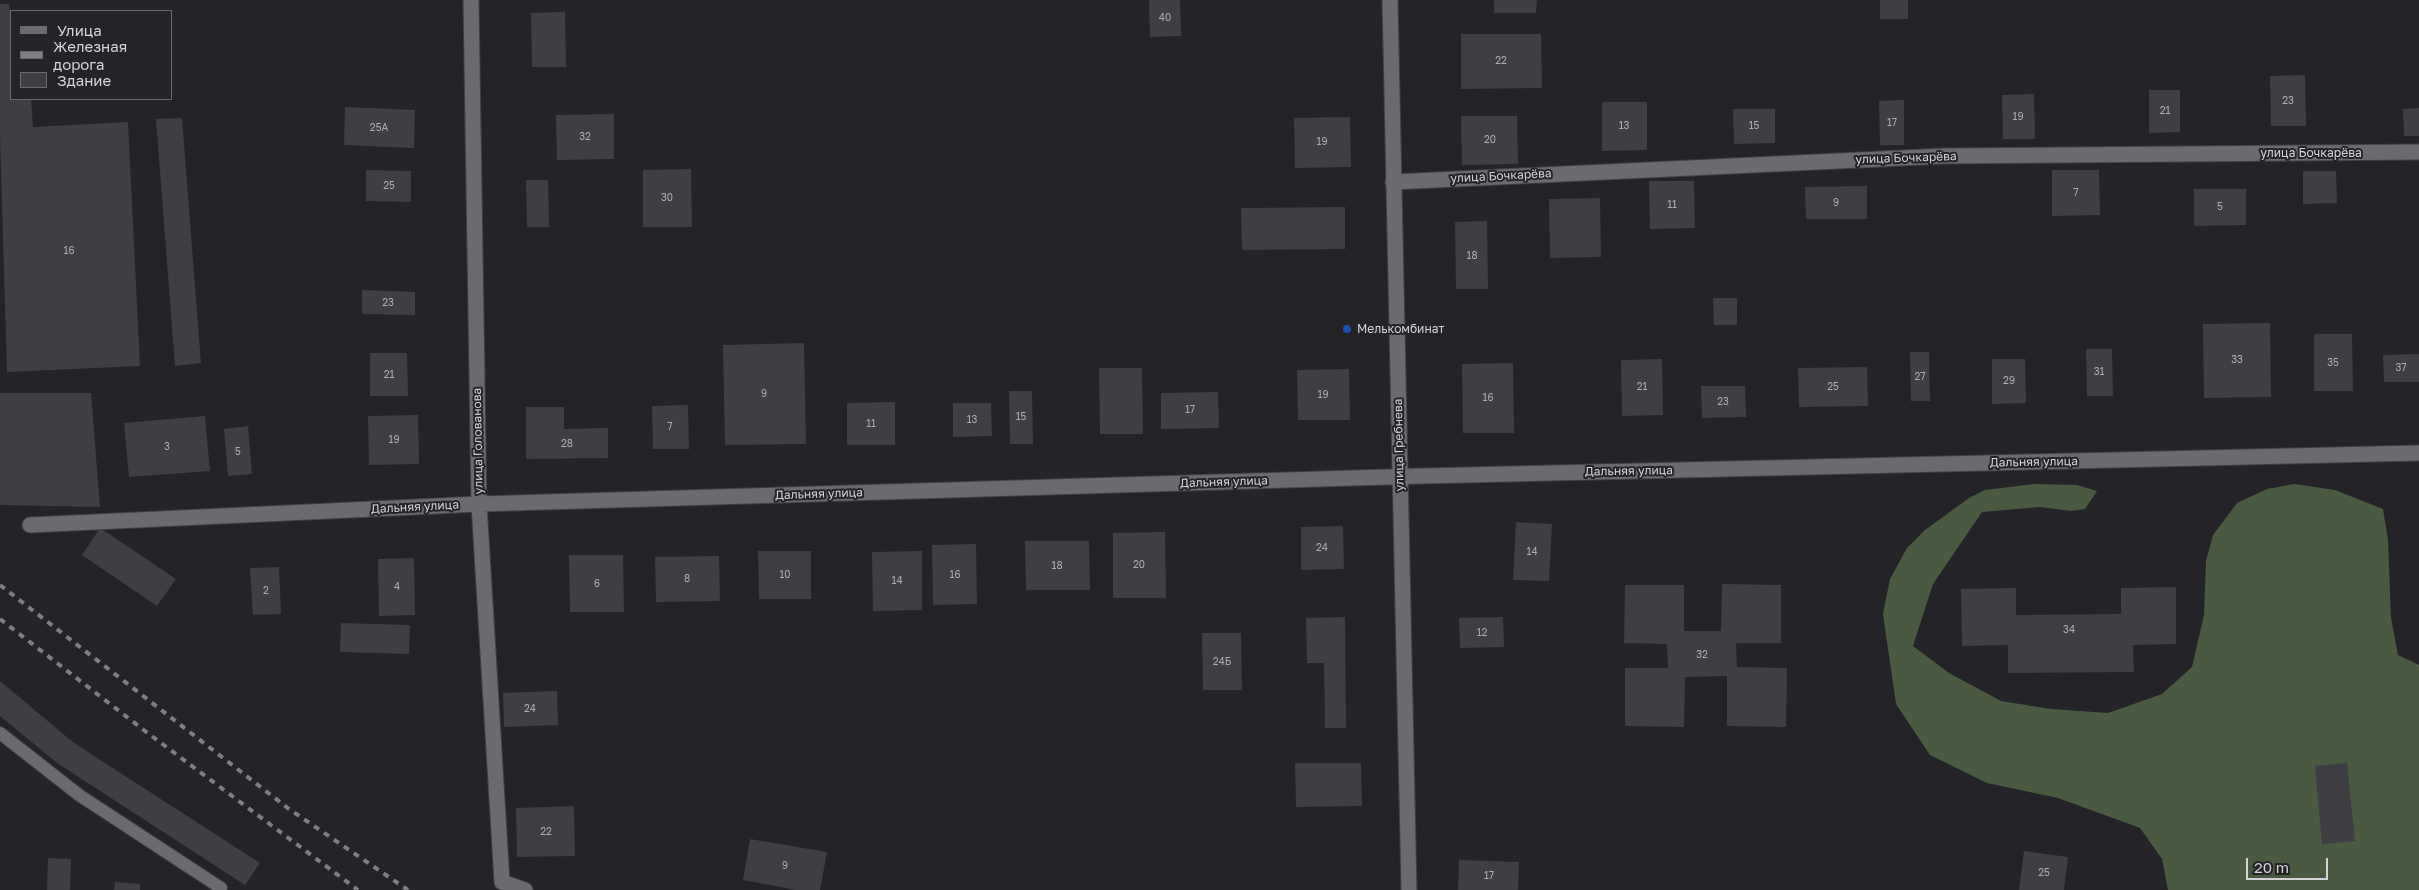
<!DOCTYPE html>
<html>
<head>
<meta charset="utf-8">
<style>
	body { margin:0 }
	#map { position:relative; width:2419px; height:890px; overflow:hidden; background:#242328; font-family:"Golos Text",sans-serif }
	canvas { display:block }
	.legend { position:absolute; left:10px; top:10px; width:162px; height:90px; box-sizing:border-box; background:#242328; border:1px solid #6a6a6e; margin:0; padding:6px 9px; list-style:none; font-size:15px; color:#d4d4d7 }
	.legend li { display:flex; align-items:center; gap:10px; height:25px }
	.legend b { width:25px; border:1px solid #6a6a6e }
	.scale { position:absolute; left:2246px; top:858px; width:82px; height:22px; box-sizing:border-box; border:2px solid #d4d4d7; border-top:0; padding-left:6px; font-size:15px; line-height:18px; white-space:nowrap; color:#d4d4d7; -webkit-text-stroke:4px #242328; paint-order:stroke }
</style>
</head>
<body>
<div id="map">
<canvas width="2419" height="890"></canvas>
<ul class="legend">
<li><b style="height:6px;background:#6a6a6f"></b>Улица</li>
<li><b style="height:6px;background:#7f7f83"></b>Железная дорога</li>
<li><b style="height:14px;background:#3e3e43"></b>Здание</li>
</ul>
<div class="scale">20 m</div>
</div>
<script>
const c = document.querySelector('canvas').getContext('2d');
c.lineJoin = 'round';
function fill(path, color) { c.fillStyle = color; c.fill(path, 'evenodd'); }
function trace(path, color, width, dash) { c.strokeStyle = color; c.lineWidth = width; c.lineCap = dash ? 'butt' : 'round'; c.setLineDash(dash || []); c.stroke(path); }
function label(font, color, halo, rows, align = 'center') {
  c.font = font + ' "Golos Text",sans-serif'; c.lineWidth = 4; c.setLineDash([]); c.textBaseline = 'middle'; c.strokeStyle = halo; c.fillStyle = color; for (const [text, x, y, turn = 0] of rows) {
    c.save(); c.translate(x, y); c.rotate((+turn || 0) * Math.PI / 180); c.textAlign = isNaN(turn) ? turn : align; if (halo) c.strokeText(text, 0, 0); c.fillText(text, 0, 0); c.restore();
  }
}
const forest = new Path2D(`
	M 2034,484 L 2077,485 L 2097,491 L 2085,509 L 2071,511 L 2040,507 L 1982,512 L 1933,584 L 1913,646 L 1949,673 L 2001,701 L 2051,709 L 2108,713 L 2162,694 L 2192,667 L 2204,615 L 2206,561 L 2213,535 L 2237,503 L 2267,489 L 2294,484 L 2335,490 L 2383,509 L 2388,540 L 2391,618 L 2398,655 L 2419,665 L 2419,890 L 2168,890 L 2162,859 L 2140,828 L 2058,798 L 1987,783 L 1930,755 L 1896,704 L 1883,614 L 1890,579 L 1907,548 L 1925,530 L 1969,498 L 1985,490 Z`);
const building = new Path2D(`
	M 1149,0 L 1180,0 L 1181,36 L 1150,37 Z
	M 1494,0 L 1537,0 L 1536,13 L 1494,13 Z
	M 1880,0 L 1908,0 L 1908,19 L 1880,19 Z
	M 0,4 L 9,4 L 11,23 L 11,99 L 31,99 L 33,127 L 128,122 L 140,366 L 7,372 L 0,136 Z
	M 565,12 L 566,67 L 532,67 L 531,13 Z
	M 1461,34 L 1541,34 L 1542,88 L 1461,89 Z
	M 2305,75 L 2306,126 L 2271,126 L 2270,76 Z
	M 2149,90 L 2180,90 L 2180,132 L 2149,133 Z
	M 2034,94 L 2035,139 L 2003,139 L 2002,95 Z
	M 1904,100 L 1904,145 L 1880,145 L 1879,101 Z
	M 1602,102 L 1647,102 L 1647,150 L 1602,151 Z
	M 345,107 L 415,110 L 414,148 L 344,145 Z
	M 2419,108 L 2419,136 L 2404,136 L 2403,109 Z
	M 1733,109 L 1775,109 L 1775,143 L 1734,144 Z
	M 614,114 L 614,159 L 557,160 L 556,115 Z
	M 1461,116 L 1517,116 L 1518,164 L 1462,165 Z
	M 1350,117 L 1351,167 L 1295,168 L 1294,118 Z
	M 182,118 L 201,363 L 175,366 L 156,119 Z
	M 691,169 L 692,227 L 643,227 L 643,170 Z
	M 366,170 L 411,171 L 411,202 L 366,201 Z
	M 2052,170 L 2099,170 L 2100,215 L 2052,216 Z
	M 2303,171 L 2336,171 L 2337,203 L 2303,204 Z
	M 526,180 L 548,180 L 549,227 L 527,227 Z
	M 1649,181 L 1694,181 L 1695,228 L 1650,229 Z
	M 1867,186 L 1867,219 L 1806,219 L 1805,187 Z
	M 2194,189 L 2246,189 L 2246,225 L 2194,226 Z
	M 1600,198 L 1601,257 L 1550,258 L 1549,199 Z
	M 1345,207 L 1345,249 L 1242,250 L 1241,208 Z
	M 1487,221 L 1488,289 L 1456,289 L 1455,222 Z
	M 362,290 L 415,292 L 415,315 L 362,314 Z
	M 1713,298 L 1737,298 L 1737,325 L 1714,325 Z
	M 2270,323 L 2271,397 L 2204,398 L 2203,324 Z
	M 2314,334 L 2352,334 L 2353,391 L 2314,391 Z
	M 804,343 L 806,444 L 725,445 L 723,345 Z
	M 2086,349 L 2112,349 L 2113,396 L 2087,396 Z
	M 1910,352 L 1929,352 L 1930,401 L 1911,401 Z
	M 370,353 L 407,353 L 408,396 L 370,396 Z
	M 2419,354 L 2419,382 L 2384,382 L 2383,355 Z
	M 1662,359 L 1663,415 L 1622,416 L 1621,360 Z
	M 1992,359 L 2025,359 L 2026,403 L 1992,404 Z
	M 1513,363 L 1514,433 L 1463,433 L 1462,364 Z
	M 1867,367 L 1868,406 L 1799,407 L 1798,368 Z
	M 1099,368 L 1142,368 L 1143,434 L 1100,434 Z
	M 1349,369 L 1350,420 L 1298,420 L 1297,370 Z
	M 1701,386 L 1745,386 L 1746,417 L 1702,418 Z
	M 1009,391 L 1032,391 L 1033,444 L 1010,444 Z
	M 1218,392 L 1219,428 L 1161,429 L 1161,393 Z
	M 0,393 L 91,393 L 100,507 L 0,505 Z
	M 895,402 L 895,445 L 847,445 L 847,403 Z
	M 953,403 L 991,403 L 992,436 L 953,437 Z
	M 688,405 L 689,449 L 653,449 L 652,406 Z
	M 526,407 L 564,407 L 564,429 L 608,428 L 608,458 L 526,459 Z
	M 418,415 L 419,464 L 369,465 L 368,416 Z
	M 205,416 L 210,471 L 129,477 L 124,423 Z
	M 248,426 L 252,474 L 228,476 L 224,429 Z
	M 1516,522 L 1552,524 L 1549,581 L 1513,580 Z
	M 1343,526 L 1344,569 L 1301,570 L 1301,527 Z
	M 100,528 L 176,579 L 157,606 L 82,555 Z
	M 1165,532 L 1166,598 L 1113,598 L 1113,533 Z
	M 1025,541 L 1089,541 L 1090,590 L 1026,590 Z
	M 976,544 L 977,604 L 933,605 L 932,545 Z
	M 758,551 L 811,551 L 811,599 L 759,599 Z
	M 922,551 L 922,610 L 873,611 L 872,552 Z
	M 569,555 L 623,555 L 624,612 L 570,612 Z
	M 719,556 L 720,601 L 656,602 L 655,557 Z
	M 414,558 L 415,615 L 379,616 L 378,559 Z
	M 279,567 L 281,614 L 253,615 L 250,568 Z
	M 1722,584 L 1781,585 L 1781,643 L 1736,643 L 1737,667 L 1787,668 L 1786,727 L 1727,726 L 1727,676 L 1685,677 L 1684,727 L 1625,726 L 1625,668 L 1668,668 L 1667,644 L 1624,643 L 1625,585 L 1684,585 L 1684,631 L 1721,631 Z
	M 2176,587 L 2176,644 L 2133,645 L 2134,672 L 2008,673 L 2008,645 L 1962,646 L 1961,589 L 2016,588 L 2016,615 L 2121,614 L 2121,588 Z
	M 1345,617 L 1346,728 L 1325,728 L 1324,663 L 1307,663 L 1306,618 Z
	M 1503,617 L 1504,647 L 1460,648 L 1459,618 Z
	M 341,623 L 410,625 L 409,654 L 340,652 Z
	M 1202,633 L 1241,633 L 1242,690 L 1203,690 Z
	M 0,681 L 74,743 L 260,863 L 245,885 L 57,763 L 0,716 Z
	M 557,691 L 558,725 L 504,727 L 503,693 Z
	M 1295,763 L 1361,763 L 1362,806 L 1296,807 Z
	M 2347,763 L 2355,841 L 2322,844 L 2315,766 Z
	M 574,806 L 575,856 L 517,857 L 516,808 Z
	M 750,839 L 827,852 L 820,890 L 797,890 L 743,880 Z
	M 2024,851 L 2068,857 L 2064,890 L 2019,890 Z
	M 48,858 L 71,859 L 70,890 L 47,890 Z
	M 1459,860 L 1519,862 L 1518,890 L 1458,890 Z
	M 115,882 L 140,884 L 140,890 L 114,890 Z`);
const lane = new Path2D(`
	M 0,733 L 79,795 L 221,888`);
const street = new Path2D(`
	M 471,0 L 479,504 L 502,882 L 525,890
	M 1393,182 L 1944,156 L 2419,152
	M 30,525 L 479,504 L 1421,476 L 2419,453`);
const secondary = new Path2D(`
	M 1390,0 L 1409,890`);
const rail = new Path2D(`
	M 0,585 L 289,809 L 408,890
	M 0,619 L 145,731 L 358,890`);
const markers = [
	[1347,329,5,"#1a4fb4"]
];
const numberNames = [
	["40",1165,18],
	["22",1501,61],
	["23",2288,101],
	["21",2165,111],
	["19",2018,117],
	["17",1892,123],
	["13",1624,126],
	["15",1754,126],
	["25А",379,128],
	["32",585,137],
	["20",1490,140],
	["19",1322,142],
	["25",389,186],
	["7",2076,193],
	["30",667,198],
	["9",1836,203],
	["11",1672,205],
	["5",2220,207],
	["16",69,251],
	["18",1472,256],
	["23",388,303],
	["33",2237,360],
	["35",2333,363],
	["37",2401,368],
	["31",2099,372],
	["21",389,375],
	["27",1920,377],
	["29",2009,381],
	["21",1642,387],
	["25",1833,387],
	["9",764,394],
	["19",1323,395],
	["16",1488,398],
	["23",1723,402],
	["17",1190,410],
	["15",1021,417],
	["13",972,420],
	["11",871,424],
	["7",670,427],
	["19",394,440],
	["28",567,444],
	["3",167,447],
	["5",238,452],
	["24",1322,548],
	["14",1532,552],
	["20",1139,565],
	["18",1057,566],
	["10",785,575],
	["16",955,575],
	["8",687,579],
	["14",897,581],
	["6",597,584],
	["4",397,587],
	["2",266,591],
	["34",2069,630],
	["12",1482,633],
	["32",1702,655],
	["24Б",1222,662],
	["24",530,709],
	["22",546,832],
	["9",785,866],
	["25",2044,873],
	["17",1489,876]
];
const streetNames = [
	["улица Бочкарёва",2311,153],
	["улица Бочкарёва",1906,158,-2],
	["улица Бочкарёва",1501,176,-3],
	["улица Голованова",478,441,-91],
	["улица Гребнева",1399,445,-91],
	["Дальняя улица",2034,462,-1],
	["Дальняя улица",1629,471,-1],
	["Дальняя улица",1224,482,-2],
	["Дальняя улица",819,494,-2],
	["Дальняя улица",415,507,-3]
];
const poiNames = [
	["Мелькомбинат",1357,329]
];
fill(forest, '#4a5a41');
fill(building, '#3e3e43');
trace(lane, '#414144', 14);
trace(street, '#414144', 17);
trace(secondary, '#414144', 17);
trace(lane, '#6a6a6f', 12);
trace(street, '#6a6a6f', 15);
trace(secondary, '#6a6a6f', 15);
trace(rail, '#7f7f83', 4, [6, 6]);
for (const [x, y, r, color] of markers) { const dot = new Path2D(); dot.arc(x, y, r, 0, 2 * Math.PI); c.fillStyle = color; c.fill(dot); trace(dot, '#242328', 2); }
label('10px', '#aeaeb2', null, numberNames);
label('12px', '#d4d4d7', '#242328', streetNames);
label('12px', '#d4d4d7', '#242328', poiNames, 'left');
</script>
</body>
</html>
